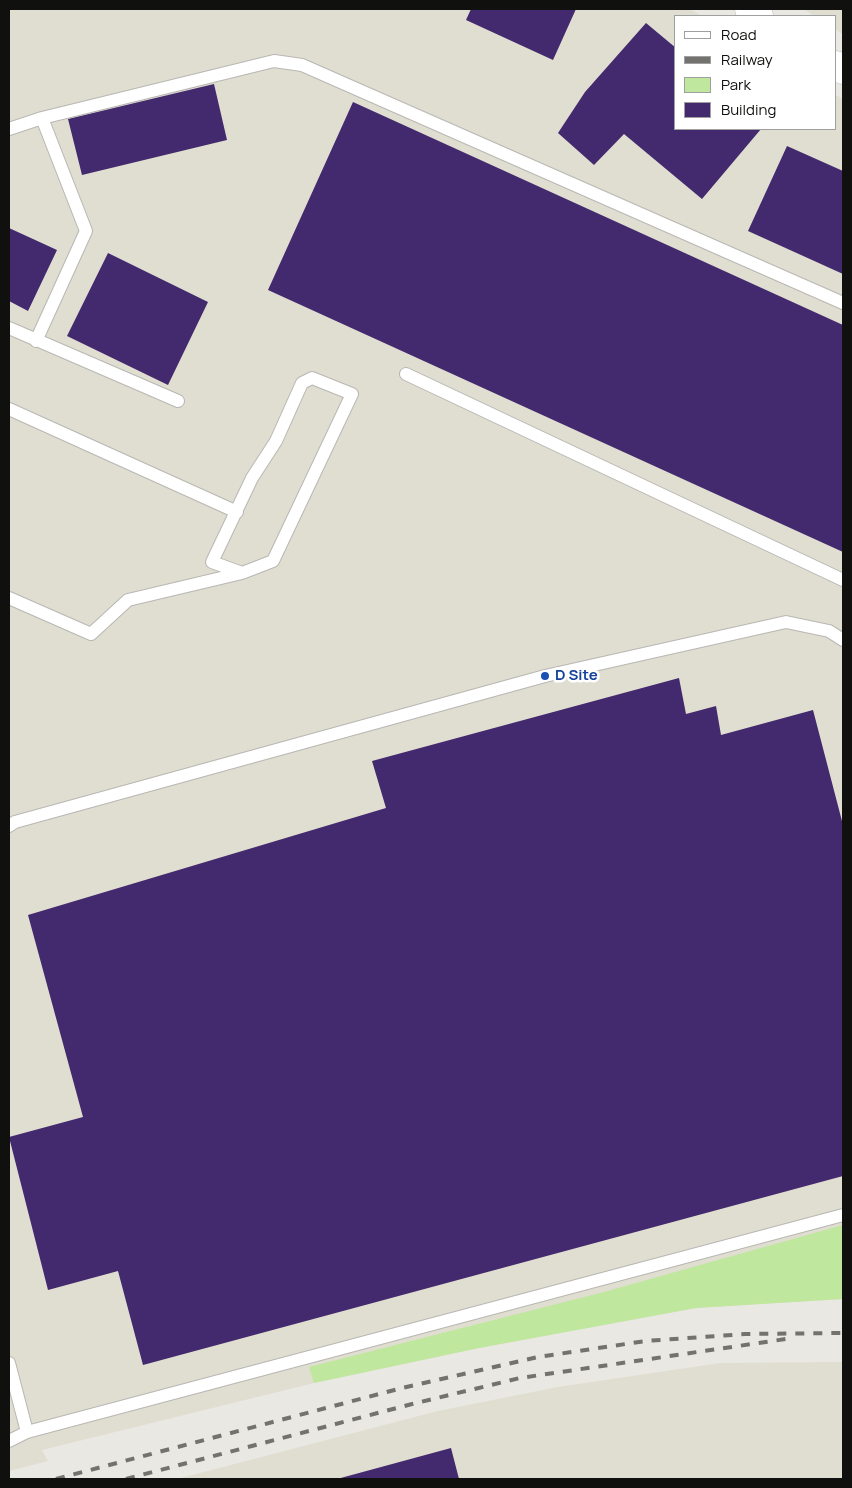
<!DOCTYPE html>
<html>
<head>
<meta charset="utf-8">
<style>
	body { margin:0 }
	#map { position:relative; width:852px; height:1488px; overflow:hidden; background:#e9e8e3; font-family:Manrope,sans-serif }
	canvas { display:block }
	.frame { position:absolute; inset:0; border:10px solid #10100e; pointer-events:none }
	.legend { position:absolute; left:674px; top:15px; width:162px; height:115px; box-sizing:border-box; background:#fff; border:1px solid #9f9f9f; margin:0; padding:6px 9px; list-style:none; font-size:15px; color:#10100e }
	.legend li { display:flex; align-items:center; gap:10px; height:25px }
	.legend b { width:25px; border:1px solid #9f9f9f }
</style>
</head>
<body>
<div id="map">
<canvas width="852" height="1488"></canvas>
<div class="frame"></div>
<ul class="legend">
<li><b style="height:6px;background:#fff"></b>Road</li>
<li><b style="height:6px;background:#73726f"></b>Railway</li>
<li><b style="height:14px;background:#bfe79d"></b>Park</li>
<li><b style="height:14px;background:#43296d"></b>Building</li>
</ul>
</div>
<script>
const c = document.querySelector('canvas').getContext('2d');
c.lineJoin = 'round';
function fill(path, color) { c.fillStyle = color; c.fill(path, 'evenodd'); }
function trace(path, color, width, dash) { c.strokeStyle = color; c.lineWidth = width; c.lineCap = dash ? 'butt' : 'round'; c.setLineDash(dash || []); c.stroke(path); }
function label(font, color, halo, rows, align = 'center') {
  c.font = font + ' Manrope,sans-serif'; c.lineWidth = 5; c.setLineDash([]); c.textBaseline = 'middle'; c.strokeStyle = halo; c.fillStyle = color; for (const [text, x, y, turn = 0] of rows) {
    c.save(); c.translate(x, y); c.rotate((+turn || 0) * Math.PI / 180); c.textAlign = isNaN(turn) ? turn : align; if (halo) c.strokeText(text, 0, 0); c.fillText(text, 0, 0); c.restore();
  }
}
const built = new Path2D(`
	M 9,9 L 690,9 L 702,16 L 676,16 L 676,129 L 836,129 L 836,95 L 843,99 L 843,1299 L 696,1308 L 479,1348 L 314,1383 L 42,1450 L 48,1461 L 9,1471 Z
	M 804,9 L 843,9 L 843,34 L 836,30 L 836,16 L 814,16 Z
	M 843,1362 L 843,1479 L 177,1479 L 438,1411 L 558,1387 L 720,1363 Z`);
const green = new Path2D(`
	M 843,1225 L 843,1299 L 696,1308 L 479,1348 L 314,1383 L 309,1367 L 604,1292 Z`);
const building = new Path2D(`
	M 471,9 L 576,9 L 553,60 L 466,20 Z
	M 646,23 L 676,48 L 676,129 L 761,129 L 702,199 L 624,134 L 594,165 L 558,133 L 585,92 Z
	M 214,84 L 227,140 L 82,175 L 68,119 Z
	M 353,102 L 843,325 L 843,552 L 268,290 Z
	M 787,146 L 843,171 L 843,274 L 748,231 Z
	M 9,228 L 57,250 L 28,311 L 9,301 Z
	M 108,253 L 208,302 L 168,385 L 67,336 Z
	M 679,678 L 686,714 L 716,706 L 721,735 L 813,710 L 843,825 L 843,1176 L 143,1365 L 118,1271 L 48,1290 L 9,1137 L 83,1117 L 28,915 L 386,808 L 372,761 Z
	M 451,1448 L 459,1479 L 337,1479 Z`);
const service = new Path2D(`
	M 9,129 L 42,118 L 274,61 L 302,65 L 843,303
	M 9,328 L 178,401
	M 36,341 L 86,231 L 42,118
	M 406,374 L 843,580
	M 312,378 L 352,394 L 273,561 L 242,573 L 212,562 L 252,478 L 276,441 L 302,383 Z
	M 9,409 L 237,512
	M 9,598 L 91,634 L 128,600 L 242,573
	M 9,826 L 15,822 L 545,676 L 786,622 L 829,631 L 843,640
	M 9,1363 L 27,1432
	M 9,1441 L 27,1432 L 843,1215`);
const tertiary = new Path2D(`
	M 749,9 L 759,16
	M 836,65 L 843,70`);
const rail = new Path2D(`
	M 56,1479 L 402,1388 L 538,1357 L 646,1341 L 745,1334 L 843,1333
	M 126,1479 L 412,1404 L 520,1378 L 786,1339`);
const markers = [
	[545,676,5,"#1a4fb4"]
];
const transitNames = [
	["D Site",555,676]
];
fill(built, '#e0ddd1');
fill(green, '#bfe79d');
fill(building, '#43296d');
trace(service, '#b8b7b3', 14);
trace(tertiary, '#b8b7b3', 29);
trace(service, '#fff', 12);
trace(tertiary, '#fff', 28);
trace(rail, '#73726f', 4, [9, 9]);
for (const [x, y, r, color] of markers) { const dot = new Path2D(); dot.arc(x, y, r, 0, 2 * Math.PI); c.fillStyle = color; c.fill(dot); trace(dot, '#fff', 2); }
label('bold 15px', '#164399', '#fff', transitNames, 'left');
</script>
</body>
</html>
